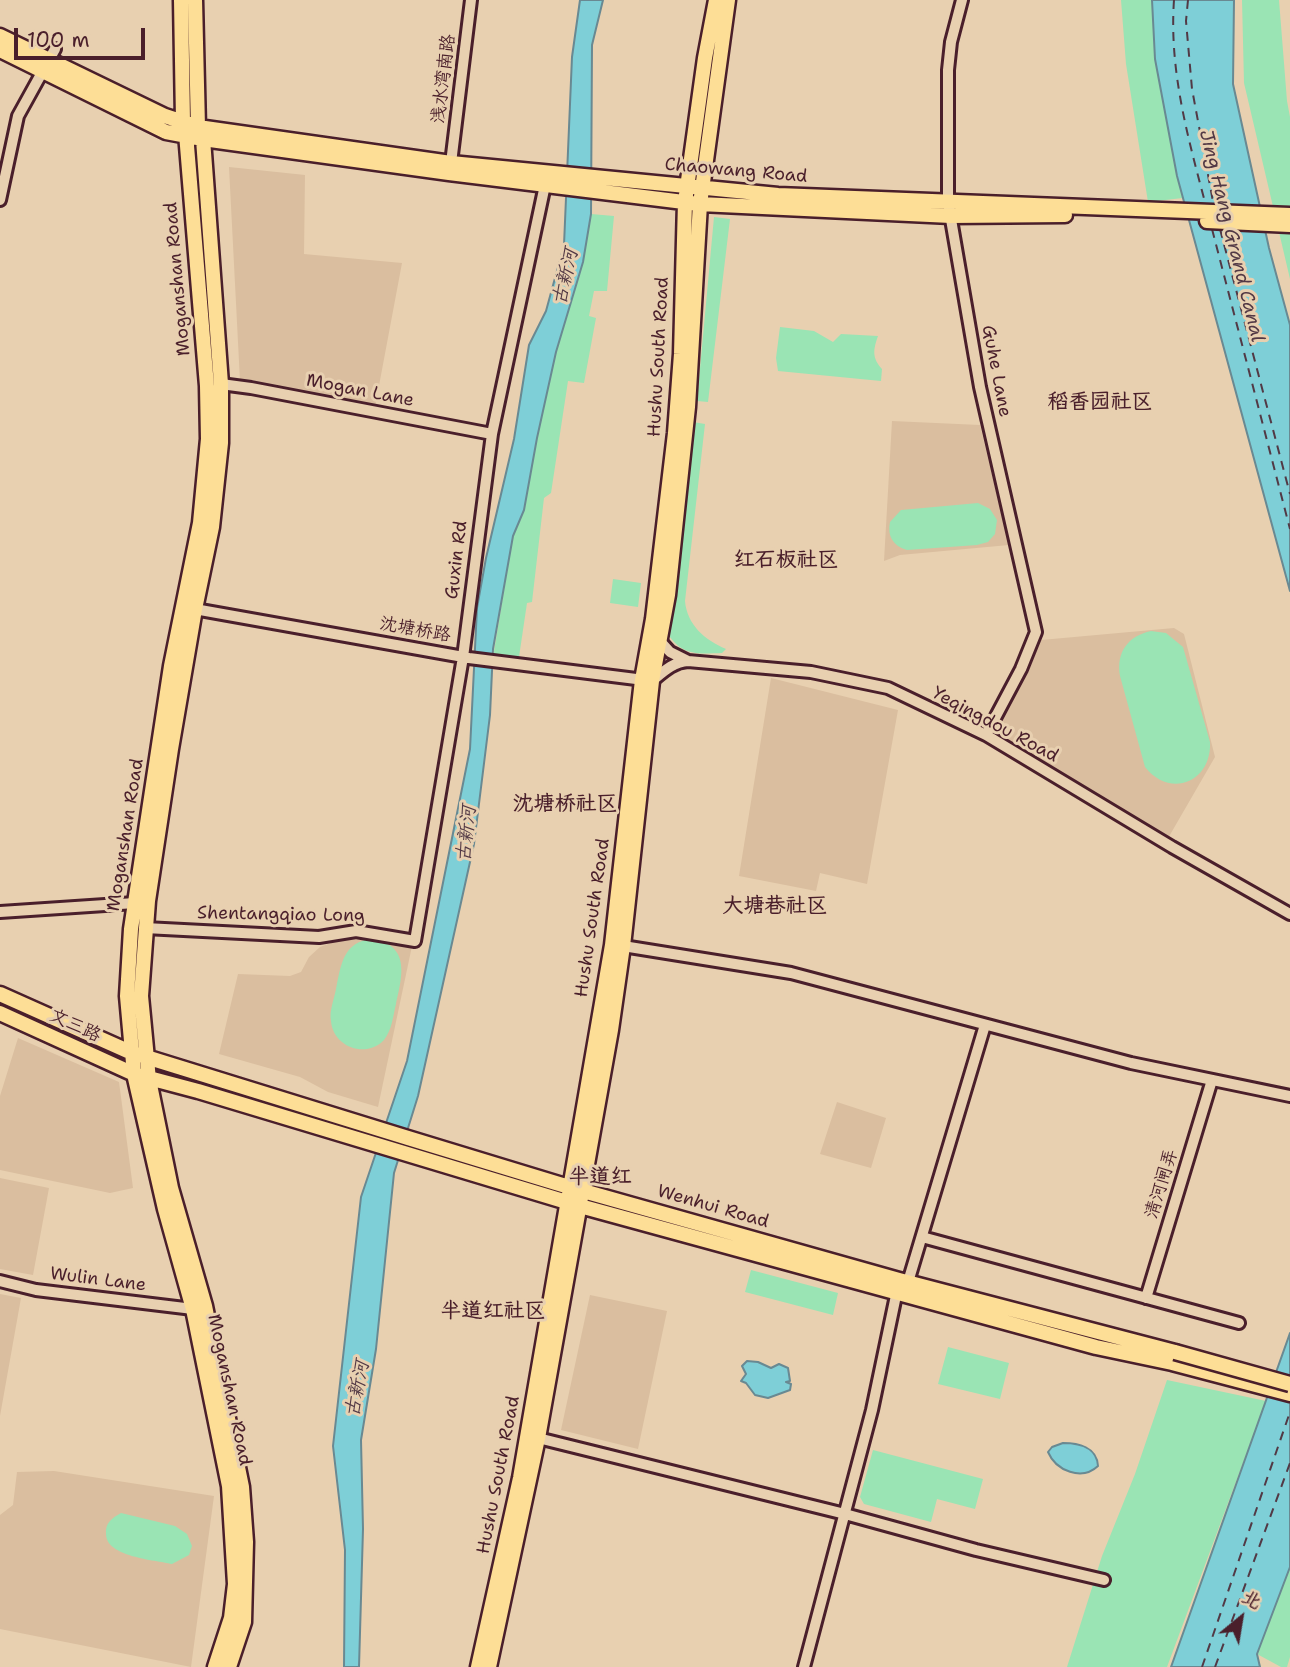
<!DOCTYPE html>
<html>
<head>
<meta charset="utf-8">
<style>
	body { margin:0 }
	#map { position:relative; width:1290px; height:1667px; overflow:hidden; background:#e8d0b0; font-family:"Shantell Sans","LXGW WenKai TC",sans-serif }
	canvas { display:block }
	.north { position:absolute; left:1206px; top:1583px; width:70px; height:70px; -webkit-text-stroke:5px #e8d0b0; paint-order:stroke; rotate:30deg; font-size:19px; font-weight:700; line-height:28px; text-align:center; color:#4a1f2b }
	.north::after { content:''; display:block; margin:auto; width:24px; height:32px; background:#4a1f2b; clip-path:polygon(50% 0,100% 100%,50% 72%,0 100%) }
	.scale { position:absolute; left:14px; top:28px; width:131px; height:32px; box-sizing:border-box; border:4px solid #4a1f2b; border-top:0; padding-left:9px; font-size:21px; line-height:24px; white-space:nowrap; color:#4a1f2b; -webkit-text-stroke:5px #e8d0b0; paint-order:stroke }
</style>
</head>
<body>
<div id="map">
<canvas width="1290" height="1667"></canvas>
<div class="north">北</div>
<div class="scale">100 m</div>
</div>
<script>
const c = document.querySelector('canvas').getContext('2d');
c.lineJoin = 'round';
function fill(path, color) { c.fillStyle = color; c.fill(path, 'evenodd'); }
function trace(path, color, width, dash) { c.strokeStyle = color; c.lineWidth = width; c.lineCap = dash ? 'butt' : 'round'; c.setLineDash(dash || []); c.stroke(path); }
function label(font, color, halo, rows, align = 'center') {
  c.font = font + ' "Shantell Sans","LXGW WenKai TC",sans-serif'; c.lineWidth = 6; c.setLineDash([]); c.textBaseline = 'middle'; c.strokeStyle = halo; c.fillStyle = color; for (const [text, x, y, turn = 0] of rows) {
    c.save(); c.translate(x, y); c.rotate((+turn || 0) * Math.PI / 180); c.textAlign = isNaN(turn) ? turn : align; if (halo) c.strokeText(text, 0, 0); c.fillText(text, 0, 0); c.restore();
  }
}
const built = new Path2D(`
	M 229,167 L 305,175 L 304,254 L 402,263 L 375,407 L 240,381 Z
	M 892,421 L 980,425 L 1009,545 L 900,555 L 884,561 Z
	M 1174,628 L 1184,634 L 1215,757 L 1167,840 L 992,734 L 1041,640 Z
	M 771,678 L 898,710 L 867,884 L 820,873 L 816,891 L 739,876 Z
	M 353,935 L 412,946 L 378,1107 L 328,1092 L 300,1077 L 219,1054 L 238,974 L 290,976 L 301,972 L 309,957 L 320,947 Z
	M 18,1038 L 119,1082 L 133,1188 L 110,1193 L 0,1170 L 0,1096 Z
	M 837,1102 L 886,1118 L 871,1168 L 820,1154 Z
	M 0,1178 L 49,1188 L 33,1275 L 0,1269 Z
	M 0,1294 L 21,1298 L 0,1416 Z
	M 590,1295 L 667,1311 L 638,1449 L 561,1430 Z
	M 54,1471 L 214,1496 L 191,1667 L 0,1629 L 0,1515 L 13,1505 L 17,1472 Z`);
const green = new Path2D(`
	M 1121,0 L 1152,0 L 1155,59 L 1183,198 L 1148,202 L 1126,64 Z
	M 1242,0 L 1279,0 L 1287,101 L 1290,117 L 1290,279 L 1244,83 Z
	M 591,214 L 614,216 L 607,291 L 594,291 L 589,316 L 596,318 L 584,383 L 568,381 L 551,493 L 544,498 L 532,602 L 527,603 L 519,657 L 508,660 L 493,657 L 513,536 L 524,510 L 537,438 L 556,352 L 583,262 Z
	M 714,217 L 730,219 L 708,402 L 697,401 Z
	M 780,327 L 814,331 L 833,342 L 841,334 L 878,336 C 873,350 872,358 882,369 L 881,381 L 778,371 L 776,358 Z
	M 693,422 L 705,424 L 685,601 C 687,625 705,640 726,649 L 722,653 C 698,654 682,656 668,634 Z
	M 978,503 L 990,509 L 997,520 L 995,534 L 988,542 L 977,545 L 907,550 C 893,546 887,536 890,522 L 901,510 Z
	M 613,579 L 641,583 L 638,607 L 610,603 Z
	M 1151,631 L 1166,633 L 1183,647 L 1210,742 C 1212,782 1170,799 1145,767 L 1120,676 C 1116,652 1128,636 1151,631 Z
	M 373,939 C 411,946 402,977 396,1004 C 393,1016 392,1030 384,1040 C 366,1059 333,1047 331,1021 C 329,1011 334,1000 336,989 C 341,965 343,941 373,939 Z
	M 751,1270 L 838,1293 L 833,1315 L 745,1292 Z
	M 948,1347 L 1009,1363 L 1000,1399 L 938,1384 Z
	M 1167,1380 L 1266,1401 L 1167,1667 L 1067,1667 L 1102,1556 L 1135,1474 Z
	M 873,1450 L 983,1479 L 975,1509 L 937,1499 L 931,1522 L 864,1504 L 860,1497 Z
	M 121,1513 L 175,1526 L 187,1534 L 192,1546 L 189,1555 L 172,1564 C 155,1560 106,1557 106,1534 C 105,1523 112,1518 121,1513 Z
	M 1290,1567 L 1290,1657 L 1287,1667 L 1281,1667 L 1257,1654 Z`);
const water = new Path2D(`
	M 580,0 L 603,0 L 592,45 L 591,214 L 583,262 L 556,352 L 537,438 L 524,510 L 513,536 L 493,649 L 490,715 L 474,844 L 418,1096 L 394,1173 L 376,1349 L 361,1440 L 363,1529 L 359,1667 L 344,1667 L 345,1550 L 333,1446 L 361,1197 L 407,1061 L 470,749 L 477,608 L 486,558 L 514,439 L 529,345 L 546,311 L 564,245 L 572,57 Z
	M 1152,0 L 1234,0 L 1233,84 L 1269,248 L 1290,325 L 1290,591 L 1177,176 L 1155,59 Z
	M 1290,1333 L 1290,1567 L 1257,1654 L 1260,1667 L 1171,1667 Z
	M 747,1361 L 758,1362 L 771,1368 L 779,1364 L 788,1368 L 790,1381 L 786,1382 L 791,1384 L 790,1390 L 768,1398 L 755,1395 L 746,1383 L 741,1381 L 746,1374 L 742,1366 Z
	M 1063,1443 C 1078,1443 1097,1447 1098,1466 C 1082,1481 1056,1471 1048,1452 L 1052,1447 Z`);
const ferry = new Path2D(`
	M 1174,0 C 1169,71 1188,138 1206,206
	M 1188,0 L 1186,21 L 1192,89 L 1214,207
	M 1212,229 L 1290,529
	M 1220,229 L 1290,494
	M 1202,1667 L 1290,1412
	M 1215,1667 L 1290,1463`);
const minor = new Path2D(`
	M 962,0 L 951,42 L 948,70 L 948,202 L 980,387 L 1036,632 L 1021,669 L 986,735
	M 451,163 L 471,0
	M 0,200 L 18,116 L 55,49
	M 221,384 L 251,388 L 492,434
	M 189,608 L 469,658 L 652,681 C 663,672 673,662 688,661
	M 660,641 L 670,652 L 688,661 L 811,672 L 888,688 L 986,735 L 1172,847 L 1290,914
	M 0,912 L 135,903
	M 145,928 L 319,937 L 356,931 L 415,941 L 463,657 L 492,434 L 545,185
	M 623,946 L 791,973 L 1131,1063 L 1290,1096
	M 922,1237 L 1239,1323
	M 0,1281 L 36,1290 L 193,1309
	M 908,1282 L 985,1025
	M 1146,1298 L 1212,1080
	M 538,1438 L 845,1514 L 976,1550 L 1104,1580
	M 804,1667 L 872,1410 L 898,1286`);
const major = new Path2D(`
	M 181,0 L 183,121 L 186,134 L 207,386 L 208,439 L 200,523 L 171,666 L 131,929 L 127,996 L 134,1074 L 165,1209 L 193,1309 L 229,1486 L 235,1584 L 231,1618 L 215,1667
	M 195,0 L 198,127 L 203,139 L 221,384 L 221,443 L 212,527 L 195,609 L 171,749 L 148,901 L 141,996 L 149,1080 L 171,1188 L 205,1306 L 242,1487 L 246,1542 L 244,1622 L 229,1667
	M 0,36 L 165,116 L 198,127 L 451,163 L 778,195 L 1290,215
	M 0,50 L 166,132 L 203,139 L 449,173 L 700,204 L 951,216 L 1065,215
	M 1207,221 L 1290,225
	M 0,994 L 130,1052 L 408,1138 L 569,1187 L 899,1280 L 1175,1352
	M 0,1013 L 134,1074 L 198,1091 L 580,1206 L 1096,1347 L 1172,1363 L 1290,1394
	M 478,1667 L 520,1478 L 612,945 L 642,680 L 653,619 L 675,433 L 681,354 L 685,202 L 705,58 L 716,0
	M 489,1667 L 538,1438 L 611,1030 L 623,946 L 652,681 L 668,595 L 688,407 L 700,204 L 728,0`);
const majorBridge = new Path2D(`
	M 1175,1352 L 1290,1384`);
const streetNames = [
	["浅水湾南路",444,79,-83],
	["Chaowang Road",736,171,5],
	["Moganshan Road",178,279,-95],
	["Hushu South Road",659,357,-87],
	["Guhe Lane",996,371,79],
	["Mogan Lane",360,391,11],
	["Guxin Rd",457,560,-83],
	["沈塘桥路",415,630,10],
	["Yeqingdou Road",995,725,28],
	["Moganshan Road",126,835,-81],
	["Shentangqiao Long",281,915,1],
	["Hushu South Road",593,918,-82],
	["文三路",75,1026,25],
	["清河闸弄",1162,1184,-73],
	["Wenhui Road",713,1207,16],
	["Wulin Lane",98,1280,7],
	["Moganshan Road",229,1390,78],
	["Hushu South Road",499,1475,-79]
];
const waterNames = [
	["Jing Hang Grand Canal",1231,236,76],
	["古新河",566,277,-77],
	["古新河",467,834,-84],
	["古新河",358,1389,-79]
];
const quarterNames = [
	["稻香园社区",1100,403],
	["红石板社区",786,561],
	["沈塘桥社区",565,805],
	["大塘巷社区",775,907],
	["半道红",600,1178],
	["半道红社区",493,1312]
];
fill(built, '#dabe9f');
fill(green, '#9ae4b4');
fill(water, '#7ecfd7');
trace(water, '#698992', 2);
trace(ferry, '#523945', 2, [9, 7]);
trace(minor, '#4a1f2b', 16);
trace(major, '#4a1f2b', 19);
trace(minor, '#e8d0b0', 10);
trace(major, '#fdde96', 14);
trace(majorBridge, '#4a1f2b', 19, []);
trace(majorBridge, '#fdde96', 14);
label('18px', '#4a1f2b', '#e8d0b0', streetNames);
label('italic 19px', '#523945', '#e8d0b0', waterNames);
label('bold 21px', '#4a1f2b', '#e8d0b0', quarterNames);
</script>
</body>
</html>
